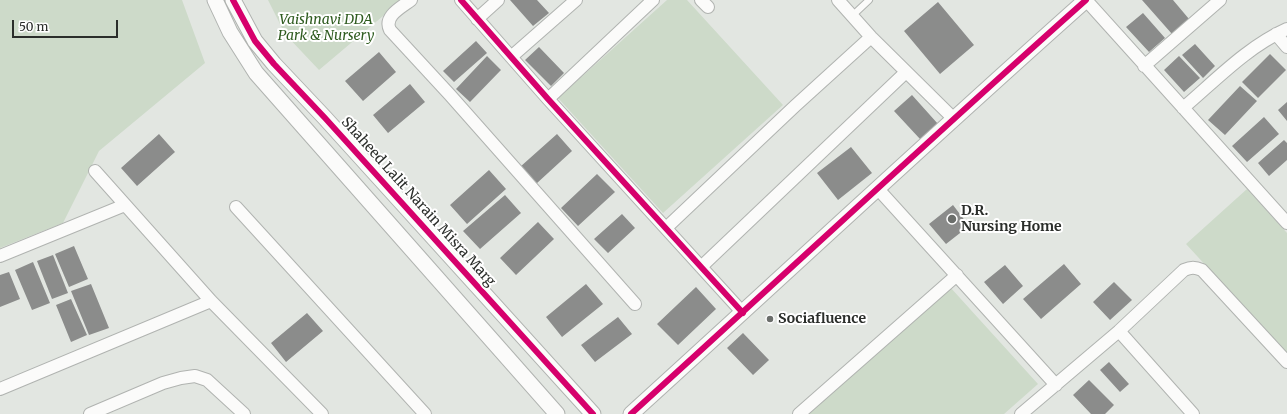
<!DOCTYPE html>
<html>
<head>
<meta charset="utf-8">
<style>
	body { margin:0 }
	#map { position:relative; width:1287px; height:414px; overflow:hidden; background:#e2e6e1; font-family:Merriweather,serif }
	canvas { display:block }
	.scale { position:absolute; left:12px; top:20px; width:106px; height:18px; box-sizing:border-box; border:2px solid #2b2e2b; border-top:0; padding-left:5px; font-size:12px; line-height:14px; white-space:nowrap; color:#2b2e2b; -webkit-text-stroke:3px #fff; paint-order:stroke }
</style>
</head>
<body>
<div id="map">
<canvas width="1287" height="414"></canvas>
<div class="scale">50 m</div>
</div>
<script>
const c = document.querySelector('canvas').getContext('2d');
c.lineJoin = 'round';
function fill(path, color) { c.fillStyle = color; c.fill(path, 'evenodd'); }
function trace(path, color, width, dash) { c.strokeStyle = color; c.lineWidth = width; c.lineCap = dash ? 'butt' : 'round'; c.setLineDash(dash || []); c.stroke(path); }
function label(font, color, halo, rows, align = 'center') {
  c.font = font + ' Merriweather,serif'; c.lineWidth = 4; c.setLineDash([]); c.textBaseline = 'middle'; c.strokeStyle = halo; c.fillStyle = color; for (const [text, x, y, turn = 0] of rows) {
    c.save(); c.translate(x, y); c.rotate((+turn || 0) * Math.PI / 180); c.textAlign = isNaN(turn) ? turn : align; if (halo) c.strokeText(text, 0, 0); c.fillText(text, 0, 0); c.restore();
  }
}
const green = new Path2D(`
	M 0,0 L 182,0 L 205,63 L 99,151 L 63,223 L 0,248 Z
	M 268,0 L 402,0 L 319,70 L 285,34 Z
	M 667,0 L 687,0 L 783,105 L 663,213 L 558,98 Z
	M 1247,189 L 1287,233 L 1287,354 L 1186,244 Z
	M 950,287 L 1038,384 L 1004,414 L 808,414 Z`);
const building = new Path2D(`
	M 510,0 L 537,0 L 549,13 L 533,26 Z
	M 1142,0 L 1173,0 L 1189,19 L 1172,34 Z
	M 938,2 L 974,45 L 940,74 L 904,31 Z
	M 1143,13 L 1165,38 L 1149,52 L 1126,27 Z
	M 476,41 L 487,53 L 454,82 L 443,71 Z
	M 1195,44 L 1215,66 L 1203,78 L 1182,55 Z
	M 539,47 L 564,73 L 551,86 L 525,60 Z
	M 379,52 L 396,72 L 363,101 L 345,81 Z
	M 1270,54 L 1286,70 L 1258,98 L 1242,82 Z
	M 487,56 L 501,70 L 470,102 L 456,89 Z
	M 1179,56 L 1200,78 L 1184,92 L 1164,70 Z
	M 410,84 L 425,102 L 388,133 L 373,115 Z
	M 1240,86 L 1257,101 L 1225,135 L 1208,120 Z
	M 912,95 L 938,124 L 920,139 L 894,111 Z
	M 1287,102 L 1287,121 L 1278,110 Z
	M 1264,117 L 1279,134 L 1247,162 L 1232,146 Z
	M 159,134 L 175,152 L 137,186 L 121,168 Z
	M 557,134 L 572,151 L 536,184 L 520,167 Z
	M 1284,140 L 1287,143 L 1287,160 L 1269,176 L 1258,163 Z
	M 851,147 L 872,173 L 838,200 L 817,173 Z
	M 489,170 L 506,189 L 467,224 L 450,205 Z
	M 597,174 L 615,192 L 578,226 L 561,208 Z
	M 505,195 L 521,213 L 480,249 L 463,231 Z
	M 953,205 L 969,226 L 946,244 L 929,224 Z
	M 622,214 L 635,228 L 608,253 L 594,239 Z
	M 538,222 L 554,239 L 516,275 L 500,258 Z
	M 74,246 L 88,279 L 69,287 L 55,254 Z
	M 53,255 L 68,293 L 52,299 L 37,261 Z
	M 33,262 L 50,303 L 32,310 L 15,270 Z
	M 1064,264 L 1081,284 L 1041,319 L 1023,299 Z
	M 1005,265 L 1023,286 L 1003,304 L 984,282 Z
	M 9,272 L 20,299 L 0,307 L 0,275 Z
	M 1114,282 L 1132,300 L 1110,320 L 1093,302 Z
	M 91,284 L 109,328 L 89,335 L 71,291 Z
	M 586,284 L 603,304 L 562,337 L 546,317 Z
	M 696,287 L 716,309 L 678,345 L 657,324 Z
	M 71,299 L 87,335 L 71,342 L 56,305 Z
	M 307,313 L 323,331 L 286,362 L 271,343 Z
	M 618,317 L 632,334 L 595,362 L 581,345 Z
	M 743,333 L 769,360 L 753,375 L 727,348 Z
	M 1109,362 L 1129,384 L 1120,392 L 1100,370 Z
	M 1089,380 L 1114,405 L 1105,414 L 1091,414 L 1073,395 Z`);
const service = new Path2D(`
	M 852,16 L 869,0`);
const minor = new Path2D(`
	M 411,0 C 402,7 383,16 390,30 L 450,95 L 635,304
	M 461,0 L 548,99 L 743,313
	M 701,0 L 708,7
	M 838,0 L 871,37 L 953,118
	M 1086,0 L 1287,223
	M 477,19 L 498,0
	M 1276,34 L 1287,47
	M 511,57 L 576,0
	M 1144,66 L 1220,0
	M 548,99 L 653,0
	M 1183,108 C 1216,80 1247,47 1287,29
	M 95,171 L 211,301 L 322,414
	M 878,189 L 1056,385
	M 236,207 L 425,414
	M 666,228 L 795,106 L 871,37
	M 0,256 L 125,205
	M 701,267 L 906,72
	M 1119,331 L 1193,414
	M 0,389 L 211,301
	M 90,414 L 163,383 L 181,378 L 195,376 L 207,380 L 244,414
	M 799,414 L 957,275
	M 1021,414 L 1119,331 L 1184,270 C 1191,267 1195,267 1202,270 L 1287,362`);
const tertiary = new Path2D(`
	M 215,0 L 230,32 L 256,73 L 557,414
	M 233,0 L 255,41 L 274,64 L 325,118 L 593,414
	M 631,414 C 783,276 933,136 1086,0`);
const cycleway = new Path2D(`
	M 233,0 L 255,41 L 274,64 L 325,118 L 593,414
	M 461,0 L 548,99 L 743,313
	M 631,414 C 783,276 933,136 1086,0`);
const markers = [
	[952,219,5,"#6b6e6b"],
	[770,319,4,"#6b6e6b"]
];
const parkNames = [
	["Vaishnavi DDA",326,20],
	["Park & Nursery",326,36]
];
const streetNames = [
	["Shaheed Lalit Narain Misra Marg",418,202,48]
];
const poiNames = [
	["D.R.",961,211],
	["Nursing Home",961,227],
	["Sociafluence",778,319]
];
fill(green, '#cddac9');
fill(building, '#8b8c8b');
trace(service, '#b0b3b0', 8);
trace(minor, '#b0b3b0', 14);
trace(tertiary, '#b0b3b0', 17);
trace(service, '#fbfbfa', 6);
trace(minor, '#fbfbfa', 12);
trace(tertiary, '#fbfbfa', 15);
trace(cycleway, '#d6006c', 6);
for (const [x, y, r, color] of markers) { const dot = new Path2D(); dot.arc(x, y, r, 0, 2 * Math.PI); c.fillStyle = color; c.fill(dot); trace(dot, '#fff', 1.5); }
label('italic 14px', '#2f5c20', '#fff', parkNames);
label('14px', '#2b2e2b', '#fff', streetNames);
label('bold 14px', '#2b2e2b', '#fff', poiNames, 'left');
</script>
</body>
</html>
